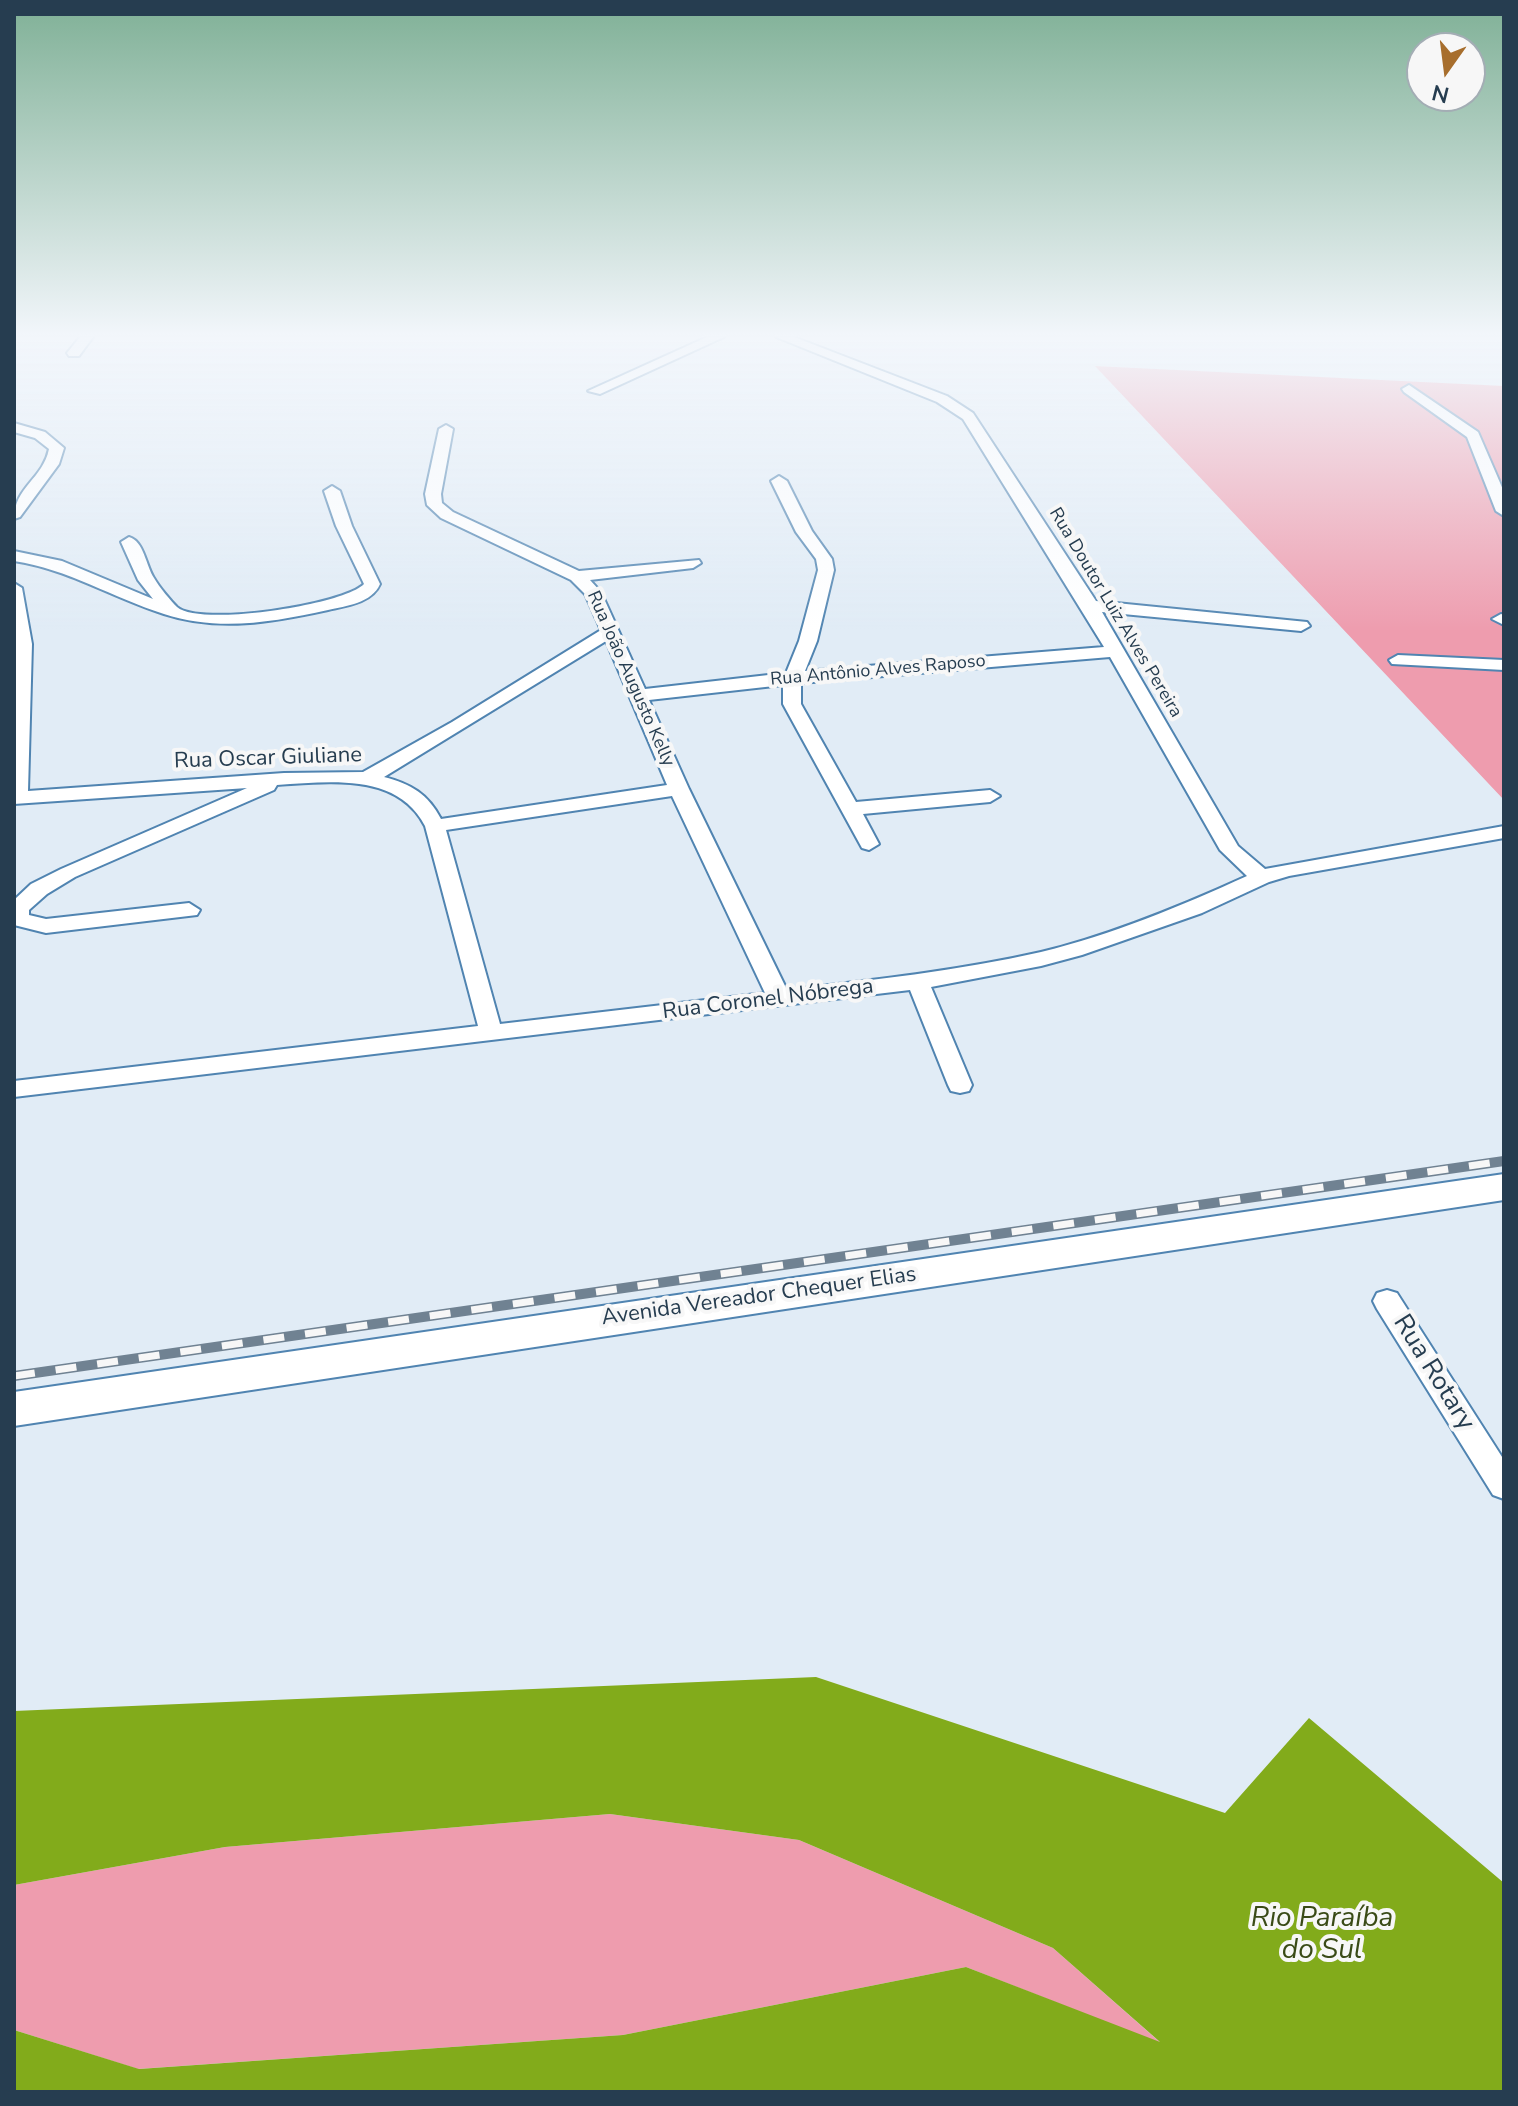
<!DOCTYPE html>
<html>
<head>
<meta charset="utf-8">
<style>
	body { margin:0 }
	#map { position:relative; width:1518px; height:2106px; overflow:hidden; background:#e1ecf6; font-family:"Nunito Sans",sans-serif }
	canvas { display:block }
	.frame { position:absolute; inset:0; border:16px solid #263d50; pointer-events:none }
	.north { position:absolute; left:1406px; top:32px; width:80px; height:80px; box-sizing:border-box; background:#f7f7f7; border:2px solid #a3adb4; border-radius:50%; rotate:194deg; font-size:22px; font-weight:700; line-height:32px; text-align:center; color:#263d50 }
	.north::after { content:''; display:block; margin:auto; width:28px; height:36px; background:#a76e2d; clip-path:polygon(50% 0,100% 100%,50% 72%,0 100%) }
</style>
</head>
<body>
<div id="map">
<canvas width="1518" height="2106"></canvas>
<div class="frame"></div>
<div class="north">N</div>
</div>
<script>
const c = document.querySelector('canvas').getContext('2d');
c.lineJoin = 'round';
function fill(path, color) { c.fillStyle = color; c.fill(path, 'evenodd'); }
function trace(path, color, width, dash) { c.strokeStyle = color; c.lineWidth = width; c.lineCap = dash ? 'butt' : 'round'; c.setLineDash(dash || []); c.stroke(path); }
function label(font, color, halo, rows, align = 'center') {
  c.font = font + ' "Nunito Sans",sans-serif'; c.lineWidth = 8; c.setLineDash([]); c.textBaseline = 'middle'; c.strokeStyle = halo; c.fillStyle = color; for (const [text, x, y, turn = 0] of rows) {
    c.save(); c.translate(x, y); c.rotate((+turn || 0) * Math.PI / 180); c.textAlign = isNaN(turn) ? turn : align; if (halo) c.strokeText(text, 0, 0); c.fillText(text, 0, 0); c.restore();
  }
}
const green = new Path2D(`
	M 1095,366 L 1504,386 L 1504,800 Z
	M 610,1814 L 799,1840 L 1053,1948 L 1162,2044 L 966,1967 L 623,2035 L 138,2069 L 14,2030 L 14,1885 L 225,1847 Z`);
const water = new Path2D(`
	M 816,1677 L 1225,1813 L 1309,1718 L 1504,1883 L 1504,2092 L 14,2092 L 14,2030 L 139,2069 L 623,2035 L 966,1967 L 1160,2042 L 1053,1948 L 799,1840 L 610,1814 L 225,1847 L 14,1885 L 14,1711 Z`);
const minor = new Path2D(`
	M 80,337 L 93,337 L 79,356 L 69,356 L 67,353 Z
	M 707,337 L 724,337 L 600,394 L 588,391 Z
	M 776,337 L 794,337 L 947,396 L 973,413 L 1096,601 L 1307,622 L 1310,626 L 1301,631 L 1102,612 L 1238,846 L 1265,869 L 1504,826 L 1504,838 L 1289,876 L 1269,882 L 1202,913 L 1082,955 L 1041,966 L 931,987 L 972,1085 L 969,1091 L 960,1093 L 951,1091 L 948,1085 L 910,990 L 14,1097 L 14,1081 L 478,1026 L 425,826 C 397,772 329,782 277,785 L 274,790 L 75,877 L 47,894 L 29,910 L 29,915 L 46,919 L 189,903 L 200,910 L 197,915 L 46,933 L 14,925 L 14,900 L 31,884 L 61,869 L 247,788 L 14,804 L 14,583 L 22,588 L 32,644 L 28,791 L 284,773 L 363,772 L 452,722 L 601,630 L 585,594 L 571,580 L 441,518 L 427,505 L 425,494 L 439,429 L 446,425 L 453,429 L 441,494 L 442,503 L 453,512 L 579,571 L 699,560 L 701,563 L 693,568 L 590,580 L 601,592 L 645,689 L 786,673 L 799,641 L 818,570 L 816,559 L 796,532 L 771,481 L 779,476 L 787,481 L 812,531 L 832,559 L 834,570 L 817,641 L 805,671 L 1104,647 L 963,419 L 937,402 ZM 606,641 L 667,785 L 441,819 C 428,794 411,784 384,777 ZM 1110,657 L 1220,850 L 1247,876 C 1181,906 1111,935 1041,952 C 957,971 872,980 787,990 L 689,789 L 649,700 L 783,685 L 783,704 L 862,848 L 869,850 L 879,844 L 863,814 L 990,802 L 1000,796 L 990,790 L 856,802 L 801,704 L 801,683 ZM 672,796 L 765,993 L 500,1024 L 446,830 Z
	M 1409,385 L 1478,432 L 1504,492 L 1504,516 L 1496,511 L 1467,437 L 1404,392 L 1402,389 Z
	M 14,423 L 45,432 L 64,448 L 59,464 L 20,517 L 14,519 C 14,487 43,479 49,449 L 35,438 L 14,432 Z
	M 332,486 L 340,491 L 352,526 L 380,584 C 372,603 346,606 328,610 C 273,622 219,632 164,614 C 113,598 68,569 14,561 L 14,551 L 62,561 L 153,599 L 138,580 L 121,542 L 129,537 C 144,541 146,566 154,578 C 159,587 171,601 177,607 C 199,627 344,605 364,584 L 336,526 L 324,491 Z
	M 1501,614 L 1504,615 L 1504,625 L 1492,619 Z
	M 1398,655 L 1504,660 L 1504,670 L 1392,664 L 1389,660 Z
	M 1387,1290 L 1397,1293 L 1504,1460 L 1504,1499 L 1493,1495 L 1377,1309 L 1373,1301 L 1377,1293 Z`);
const secondary = new Path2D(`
	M 1504,1174 L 1504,1200 L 14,1426 L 14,1392 Z`);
const rail = new Path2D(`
	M 14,1376 L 1504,1161`);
const farStreetnames = [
	["Rua Doutor Luiz Alves Pereira",1115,613,59],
	["Rua Antônio Alves Raposo",878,671,-5],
	["Rua João Augusto Kelly",630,679,66]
];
const streetNames = [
	["Rua Oscar Giuliane",268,759,-2],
	["Rua Coronel Nóbrega",768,1000,-7],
	["Avenida Vereador Chequer Elias",759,1297,-8]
];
const nearStreetnames = [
	["Rua Rotary",1433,1373,58]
];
const nearWaternames = [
	["Rio Paraíba",1322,1919],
	["do Sul",1322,1951]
];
fill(green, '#ee9cae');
fill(water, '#82ab1b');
trace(minor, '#5084b1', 4);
trace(secondary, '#5084b1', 4);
fill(minor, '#fff');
fill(secondary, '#fff');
trace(rail, '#708292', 10);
trace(rail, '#f7f7f7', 7, [21]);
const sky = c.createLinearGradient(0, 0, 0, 632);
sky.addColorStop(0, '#7fb096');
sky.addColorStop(0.53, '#f2f6fb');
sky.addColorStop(1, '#f2f6fb00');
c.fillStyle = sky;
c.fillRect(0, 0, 1518, 632);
label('18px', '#263d50', '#f7f7f7', farStreetnames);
label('22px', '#263d50', '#f7f7f7', streetNames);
label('26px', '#263d50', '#f7f7f7', nearStreetnames);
label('italic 28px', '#3a4b17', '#f7f7f7', nearWaternames);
</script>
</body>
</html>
